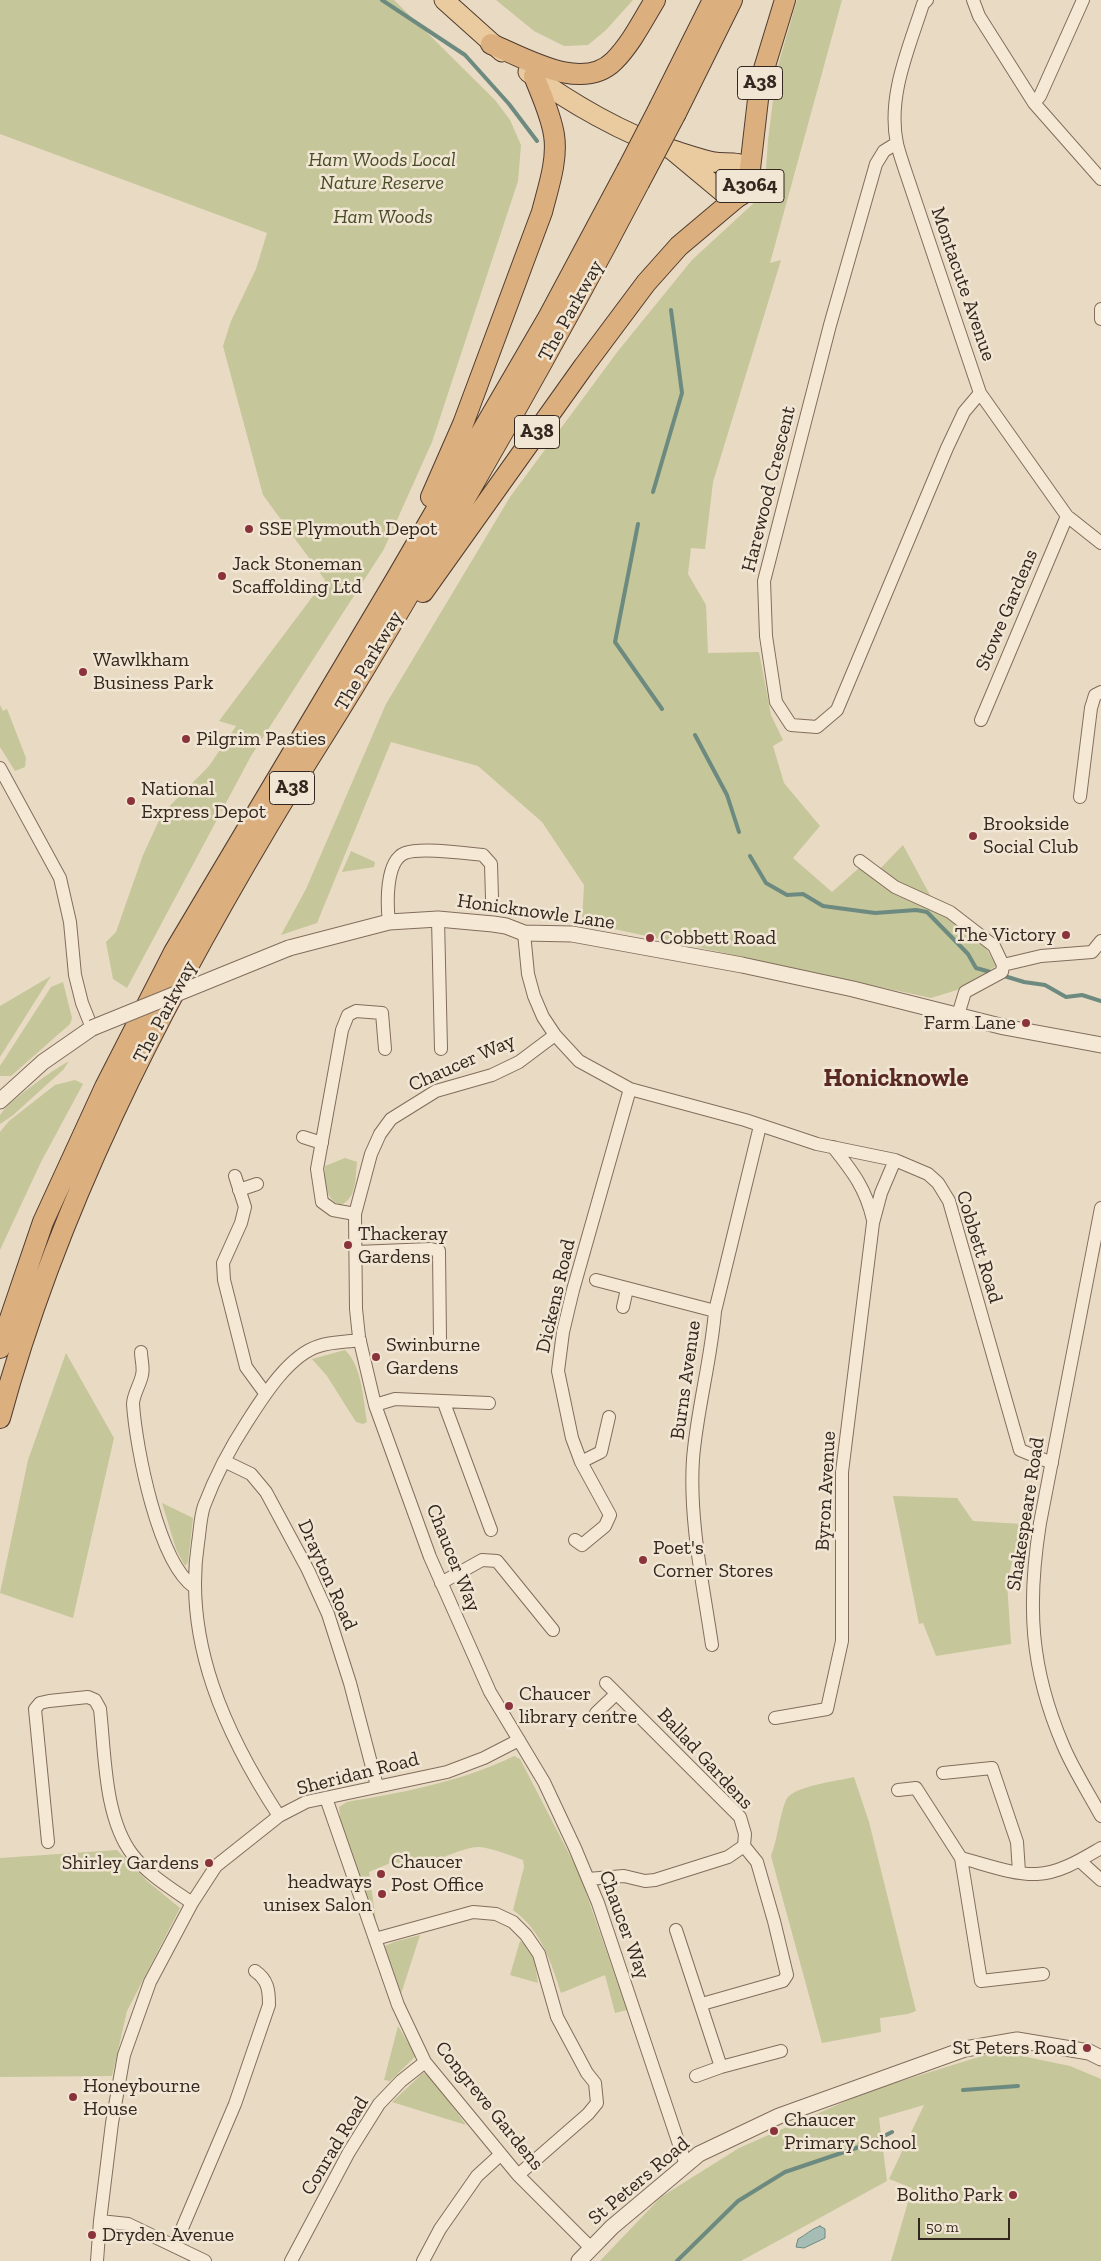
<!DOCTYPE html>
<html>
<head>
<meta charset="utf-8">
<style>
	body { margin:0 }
	#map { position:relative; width:1101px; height:2261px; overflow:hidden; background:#e9dac4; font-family:"Zilla Slab",serif }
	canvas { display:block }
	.scale { position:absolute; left:918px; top:2218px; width:92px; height:22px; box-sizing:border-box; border:2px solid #33271f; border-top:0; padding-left:6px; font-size:15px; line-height:18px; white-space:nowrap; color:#33271f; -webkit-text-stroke:4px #f1e6d3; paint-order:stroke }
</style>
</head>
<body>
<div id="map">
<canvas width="1101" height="2261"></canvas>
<div class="scale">50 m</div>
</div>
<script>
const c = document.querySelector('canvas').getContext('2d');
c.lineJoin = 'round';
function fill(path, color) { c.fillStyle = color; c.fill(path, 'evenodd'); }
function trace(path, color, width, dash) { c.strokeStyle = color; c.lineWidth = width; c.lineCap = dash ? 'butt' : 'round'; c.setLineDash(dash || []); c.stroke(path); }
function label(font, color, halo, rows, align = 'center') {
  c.font = font + ' "Zilla Slab",serif'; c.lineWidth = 5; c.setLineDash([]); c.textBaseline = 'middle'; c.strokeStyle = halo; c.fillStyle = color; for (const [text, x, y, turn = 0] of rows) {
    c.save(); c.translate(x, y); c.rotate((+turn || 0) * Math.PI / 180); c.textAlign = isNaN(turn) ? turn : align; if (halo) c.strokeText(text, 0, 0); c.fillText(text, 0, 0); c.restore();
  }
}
const green = new Path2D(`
	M 0,0 L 394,0 L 495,100 L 510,120 L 521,145 L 518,181 L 432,442 L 384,549 L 251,756 L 127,988 L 113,979 L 106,942 L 116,932 L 143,855 L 162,814 L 209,766 L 236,726 L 219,721 L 325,580 L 263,495 L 223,346 L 231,321 L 256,269 L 267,233 L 0,134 Z
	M 496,0 L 633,0 L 606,30 L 588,45 L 564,46 L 534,31 Z
	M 797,0 L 842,0 L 770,263 L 781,260 L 713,482 L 705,549 L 691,548 L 688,574 L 706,605 L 708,653 L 759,652 L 771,715 L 783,740 L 773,746 L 784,783 L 820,826 L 793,858 L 832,892 L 868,860 L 879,870 L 903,845 L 930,895 L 986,948 L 996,966 L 957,990 L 931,998 L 582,922 L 584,885 L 542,822 L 478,766 L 391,742 L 317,923 L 281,935 L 306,889 L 386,704 L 510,497 L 618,351 L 692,260 L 756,201 L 765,182 L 768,140 L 777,69 Z
	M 0,705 L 3,711 L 7,709 L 26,758 L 25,767 L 15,771 L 0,747 Z
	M 351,851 L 375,862 L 374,867 L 342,872 Z
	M 51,976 L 0,1057 L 0,1058 L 0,1006 Z
	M 63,982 L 72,1018 L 70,1024 L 11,1076 L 0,1076 L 0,1066 L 51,987 Z
	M 69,1061 L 63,1070 L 12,1116 L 0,1124 C 0,1121 0,1119 0,1116 C 4,1104 56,1068 69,1061 Z
	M 75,1080 L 83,1084 L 41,1162 L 0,1250 L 0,1132 L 9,1121 L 55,1085 Z
	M 345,1158 L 357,1162 C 355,1178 357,1198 341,1205 C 325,1200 324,1181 325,1166 Z
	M 345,1350 C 362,1366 363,1399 367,1422 L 363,1424 L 356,1422 L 327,1376 L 312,1359 Z
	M 66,1353 L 114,1438 L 73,1618 L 0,1593 L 28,1460 Z
	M 893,1496 L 957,1498 L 973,1521 L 1022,1524 L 1007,1582 L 1011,1644 L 936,1656 L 923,1623 L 919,1624 Z
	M 162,1503 L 193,1518 L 188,1562 L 185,1566 L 176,1549 Z
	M 514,1756 L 520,1759 L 579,1873 L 627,2010 L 615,2013 L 605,1975 L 561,1993 C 551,1962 541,1930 513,1910 L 524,1867 L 523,1860 C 512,1856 489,1847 478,1847 C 454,1848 416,1876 395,1861 L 369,1872 L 376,1921 L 373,1923 L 342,1834 L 339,1807 L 347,1802 C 404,1792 461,1782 514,1756 Z
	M 854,1777 L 869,1822 L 916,2011 L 908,2014 L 880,2018 L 881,2032 L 822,2043 L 771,1856 C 778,1838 779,1817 786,1800 C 792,1786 839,1781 854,1777 Z
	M 117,1850 L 147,1881 L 180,1908 L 127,2011 L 112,2076 L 0,2077 L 0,1858 Z
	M 420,1935 L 401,1994 L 385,1955 L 385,1946 L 394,1942 Z
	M 520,1941 C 534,1946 536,1970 538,1983 L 510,1975 Z
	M 398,2026 L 416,2056 L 390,2081 L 384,2080 Z
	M 998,2051 L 1070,2066 L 1101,2079 L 1101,2261 L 891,2261 L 912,2188 L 889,2179 L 924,2105 L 879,2118 L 887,2181 L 741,2261 L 600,2261 L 661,2197 L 739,2148 L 869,2091 Z
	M 423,2073 L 429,2074 L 466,2125 L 392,2102 Z`);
const water = new Path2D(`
	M 820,2226 L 825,2229 L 825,2238 L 804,2248 L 796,2247 L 798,2239 C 806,2235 811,2229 820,2226 Z`);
const stream = new Path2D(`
	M 382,0 L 465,55 L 509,104 L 537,141
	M 653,492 L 682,393 L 671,310
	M 638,524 L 615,642 L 662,709
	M 695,735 L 727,795 L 739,832
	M 750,856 L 766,883 L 787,895 L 803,894 L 823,906 L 875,913 L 916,910 L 927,912 L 968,954 L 976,968 L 994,973
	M 1001,975 L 1024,982 L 1045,985 L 1066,997 L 1082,995 L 1101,1001
	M 963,2090 L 1018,2086
	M 677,2261 L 738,2201 L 785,2172 L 868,2144 L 892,2132`);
const minor = new Path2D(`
	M 927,0 L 923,4 C 909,48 887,96 897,144 C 899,152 902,161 905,170 L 980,393 L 1067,516 L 1101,543
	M 973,0 L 979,16 L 1034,103 L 1101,179
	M 1034,103 L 1040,96 L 1083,0
	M 897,143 L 884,151 L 876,164 L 830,325 L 764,581 L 766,636 L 776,702 L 791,725 L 817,727 L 837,710 L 947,448 L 964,412 L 980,393
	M 1101,309 L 1101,319
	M 981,720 L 1067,516
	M 0,768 L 60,878 L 70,922 L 75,975 L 82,1003 L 92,1028
	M 1080,797 L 1091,708 L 1095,695 L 1101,692
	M 860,861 L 895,887 L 950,912 L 994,946 L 1003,965
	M 438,919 L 441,1049
	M 389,922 C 387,905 385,861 405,853 C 421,847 464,853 483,855 L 491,864 L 492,898
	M 524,933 L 528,974 L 534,996 L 543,1017 L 555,1035 L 579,1061 L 630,1089 L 745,1120 L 817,1144 L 895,1160 L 928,1174 L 938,1183 L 949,1201 L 1020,1450 L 1052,1463
	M 958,1015 L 965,992 L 1002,972 L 1003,965 L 1041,956 L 1092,952 L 1101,941
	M 555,1035 L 519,1062 L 492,1075 L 436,1091 L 391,1119 L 380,1134 L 371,1154 L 355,1214 L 356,1309 L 359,1337 L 375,1405 L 430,1557 L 490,1692 L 544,1782 L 575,1848 L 598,1903 L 686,2165
	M 303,1137 L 322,1143
	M 833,1147 C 853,1172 866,1189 873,1220
	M 235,1176 L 245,1207 L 241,1223 L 223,1263 L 224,1280 L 246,1367 L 265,1393
	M 239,1190 L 257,1184
	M 1101,1208 L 1040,1523 C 1027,1605 1030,1668 1063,1745 C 1073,1769 1088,1792 1101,1816
	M 355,1214 L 333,1210 L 322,1202 L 317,1169 L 342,1030 L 348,1015 L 356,1011 L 382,1013 L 385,1049
	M 357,1252 L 431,1249 L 439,1251 L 440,1339
	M 596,1280 L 715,1311
	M 623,1307 L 627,1289
	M 141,1352 C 141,1359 144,1368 142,1375 C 140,1385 133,1395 133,1404 C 136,1448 158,1562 194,1587
	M 444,1403 L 491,1530
	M 375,1405 L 395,1399 L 489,1403
	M 224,1461 L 251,1474 L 266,1492 L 308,1570 L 328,1614 L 350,1683 L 377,1786
	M 581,1462 L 601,1452 L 609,1417
	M 575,1540 L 582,1545 L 605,1526 L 610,1515 L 581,1462 L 572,1438 L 558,1371 L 563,1332 L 573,1290 L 630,1089
	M 441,1583 L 482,1560 L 497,1561 L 553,1630
	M 712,1645 C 703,1584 689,1520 693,1459 C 697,1409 711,1361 715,1311 L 760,1126
	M 606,1683 L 740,1817 L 745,1834 L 744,1846
	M 596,1713 L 616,1694
	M 775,1718 L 827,1709 L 842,1641 L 842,1472 L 873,1223 L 881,1193 L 895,1160
	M 943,1773 L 992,1768 L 1017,1842 L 1019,1872
	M 898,1790 L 916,1788 L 961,1858 L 981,1981 L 1043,1974
	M 326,1798 L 398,2005 L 425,2062 L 518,2175 L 591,2248
	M 279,1816 C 226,1735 183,1642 198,1543 C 200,1531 200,1518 204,1506 C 215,1477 230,1448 247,1422 C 263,1397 289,1355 319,1346 C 331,1342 347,1342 360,1340
	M 48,1842 L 35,1709 L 40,1703 L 49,1701 L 88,1697 L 95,1700 L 100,1709 C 105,1753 104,1817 132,1854 C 147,1874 172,1889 192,1903
	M 961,1858 C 985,1864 1013,1875 1037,1874 C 1060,1873 1082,1859 1101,1848
	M 1080,1861 L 1101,1880
	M 588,1879 L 624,1876 L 645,1881 L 655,1880 L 728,1857 L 744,1846
	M 676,1930 L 721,2067 L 696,2076
	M 375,1939 L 473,1912 L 496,1914 L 513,1922 L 526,1935 L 539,1954 L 557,2017 L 587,2073 L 595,2083 L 597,2103 L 588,2114 L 518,2175
	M 702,2004 L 783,1981 L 787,1975 L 774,1921 L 757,1862 L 744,1846
	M 721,2067 L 781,2051
	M 100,2221 L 128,2224 L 205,2261
	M 175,2245 L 235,2104 L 269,2005 C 269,1990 268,1980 255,1971
	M 97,2261 L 100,2221 L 112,2123 L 124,2055 L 150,1982 L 192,1903 L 216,1866 L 279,1816 L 306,1802 L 447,1772 L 484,1758 L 519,1740
	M 291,2261 L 349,2152 L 379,2104 L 401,2081 L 425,2062
	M 423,2261 L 440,2229 L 477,2176 L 500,2155`);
const tertiary = new Path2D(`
	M 289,948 L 389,922 L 438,919 L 493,924 L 506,926 L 524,933 L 572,934 L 742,965 L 853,989 L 1004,1027 L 1101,1045
	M 0,1101 L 43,1062 L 92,1028
	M 579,2261 L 612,2227 L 699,2154 L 779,2116 L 965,2049 L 1017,2040 L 1089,2052 L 1101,2058`);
const primary = new Path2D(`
	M 444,0 L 502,52
	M 528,72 C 570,103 624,134 673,150 C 686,154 700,159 714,162 C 727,164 738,160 750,169 C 754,183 750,192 736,198 L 726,195 L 672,150`);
const trunk = new Path2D(`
	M 491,44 C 525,58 582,93 614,61 C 631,44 643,20 655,0
	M 660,106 L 713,0
	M 676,113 L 732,0
	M 750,169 L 760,82 L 785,0
	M 431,497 L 463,424 L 542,212 C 548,188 558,160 554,135 C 551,115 541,94 534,76
	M 423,592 L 584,366 L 646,283 L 679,246 L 736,198
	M 0,1348 L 43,1222 L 105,1087 L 174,952 L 396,579 L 549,316 L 627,170
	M 0,1418 C 57,1208 157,1013 268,826 C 296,778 327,731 356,683 C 455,519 550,353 639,183`);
const tertiaryBridge = new Path2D(`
	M 92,1028 L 289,948`);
const trunkBridge = new Path2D(`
	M 627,170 L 660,106
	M 639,183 L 676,113`);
const markers = [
	[249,529,5,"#8a333b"],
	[222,576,5,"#8a333b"],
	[83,672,5,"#8a333b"],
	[186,739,5,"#8a333b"],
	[131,801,5,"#8a333b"],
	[973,836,5,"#8a333b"],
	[1066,935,5,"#8a333b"],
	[650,938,5,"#8a333b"],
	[1026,1023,5,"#8a333b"],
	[348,1245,5,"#8a333b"],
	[376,1357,5,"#8a333b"],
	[643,1560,5,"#8a333b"],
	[509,1706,5,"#8a333b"],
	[209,1863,5,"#8a333b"],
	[381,1874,5,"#8a333b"],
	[382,1894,5,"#8a333b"],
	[1087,2048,5,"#8a333b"],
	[73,2097,5,"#8a333b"],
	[774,2131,5,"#8a333b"],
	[1013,2195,5,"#8a333b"],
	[92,2235,5,"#8a333b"]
];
const shields = [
	[760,83,45],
	[750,186,68],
	[537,432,45],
	[292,788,45]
];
const shieldNames = [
	["A38",760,83],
	["A3064",750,186],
	["A38",537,432],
	["A38",292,788]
];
const parkNames = [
	["Ham Woods Local",382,160],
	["Nature Reserve",382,183],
	["Ham Woods",383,217]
];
const streetNames = [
	["Montacute Avenue",963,284,71],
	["The Parkway",571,311,-61],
	["Harewood Crescent",769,489,-76],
	["Stowe Gardens",1007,610,-67],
	["The Parkway",369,661,-59],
	["Honicknowle Lane",536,912,8],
	["The Parkway",165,1012,-62],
	["Chaucer Way",462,1063,-24],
	["Cobbett Road",979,1247,73],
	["Dickens Road",556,1296,-77],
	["Burns Avenue",686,1380,-82],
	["Byron Avenue",826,1491,-87],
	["Shakespeare Road",1026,1514,-81],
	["Chaucer Way",453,1558,68],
	["Drayton Road",327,1575,66],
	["Ballad Gardens",705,1759,47],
	["Sheridan Road",358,1774,-14],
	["Chaucer Way",624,1925,70],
	["Congreve Gardens",489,2106,51],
	["Conrad Road",335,2146,-59],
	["St Peters Road",639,2181,-40]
];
const poiNames = [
	["SSE Plymouth Depot",259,529],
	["Jack Stoneman",232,564],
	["Scaffolding Ltd",232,587],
	["Wawlkham",93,660],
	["Business Park",93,683],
	["Pilgrim Pasties",196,739],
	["National",141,789],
	["Express Depot",141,812],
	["Brookside",983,824],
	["Social Club",983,847],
	["The Victory",1056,935,"right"],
	["Cobbett Road",660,938],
	["Farm Lane",1016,1023,"right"],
	["Thackeray",358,1234],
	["Gardens",358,1257],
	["Swinburne",386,1345],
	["Gardens",386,1368],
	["Poet's",653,1548],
	["Corner Stores",653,1571],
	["Chaucer",519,1694],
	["library centre",519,1717],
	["Chaucer",391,1862],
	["Post Office",391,1885],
	["Shirley Gardens",199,1863,"right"],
	["headways",372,1882,"right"],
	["unisex Salon",372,1905,"right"],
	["St Peters Road",1077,2048,"right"],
	["Honeybourne",83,2086],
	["House",83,2109],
	["Chaucer",784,2120],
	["Primary School",784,2143],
	["Bolitho Park",1003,2195,"right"],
	["Dryden Avenue",102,2235]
];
const districtNames = [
	["Honicknowle",896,1079]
];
fill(green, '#c5c699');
fill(water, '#a5bdb4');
trace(water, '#6d8a80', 1);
trace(stream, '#6d8a80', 4);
trace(minor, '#826d5c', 14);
trace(tertiary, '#826d5c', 17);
trace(primary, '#503c30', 21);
trace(trunk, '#503c30', 22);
trace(minor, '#f5e9d6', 12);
trace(tertiary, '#f5e9d6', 15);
trace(primary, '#e9cb9f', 19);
trace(trunk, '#dcaf7e', 20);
trace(tertiaryBridge, '#826d5c', 17, []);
trace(trunkBridge, '#503c30', 22, []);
trace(tertiaryBridge, '#f5e9d6', 15);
trace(trunkBridge, '#dcaf7e', 20);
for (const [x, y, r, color] of markers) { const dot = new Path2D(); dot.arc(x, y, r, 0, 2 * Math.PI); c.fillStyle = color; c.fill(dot); trace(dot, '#f1e6d3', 2); }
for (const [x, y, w] of shields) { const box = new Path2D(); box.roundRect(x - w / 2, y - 16.5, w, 33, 4); c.fillStyle = '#f1e6d3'; c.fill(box); trace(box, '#33271f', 1); }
label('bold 19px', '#33271f', null, shieldNames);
label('italic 20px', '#474d27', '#f1e6d3', parkNames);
label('20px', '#33271f', '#f1e6d3', streetNames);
label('20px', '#33271f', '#f1e6d3', poiNames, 'left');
label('bold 25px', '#5b2923', '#f1e6d3', districtNames);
</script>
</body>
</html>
